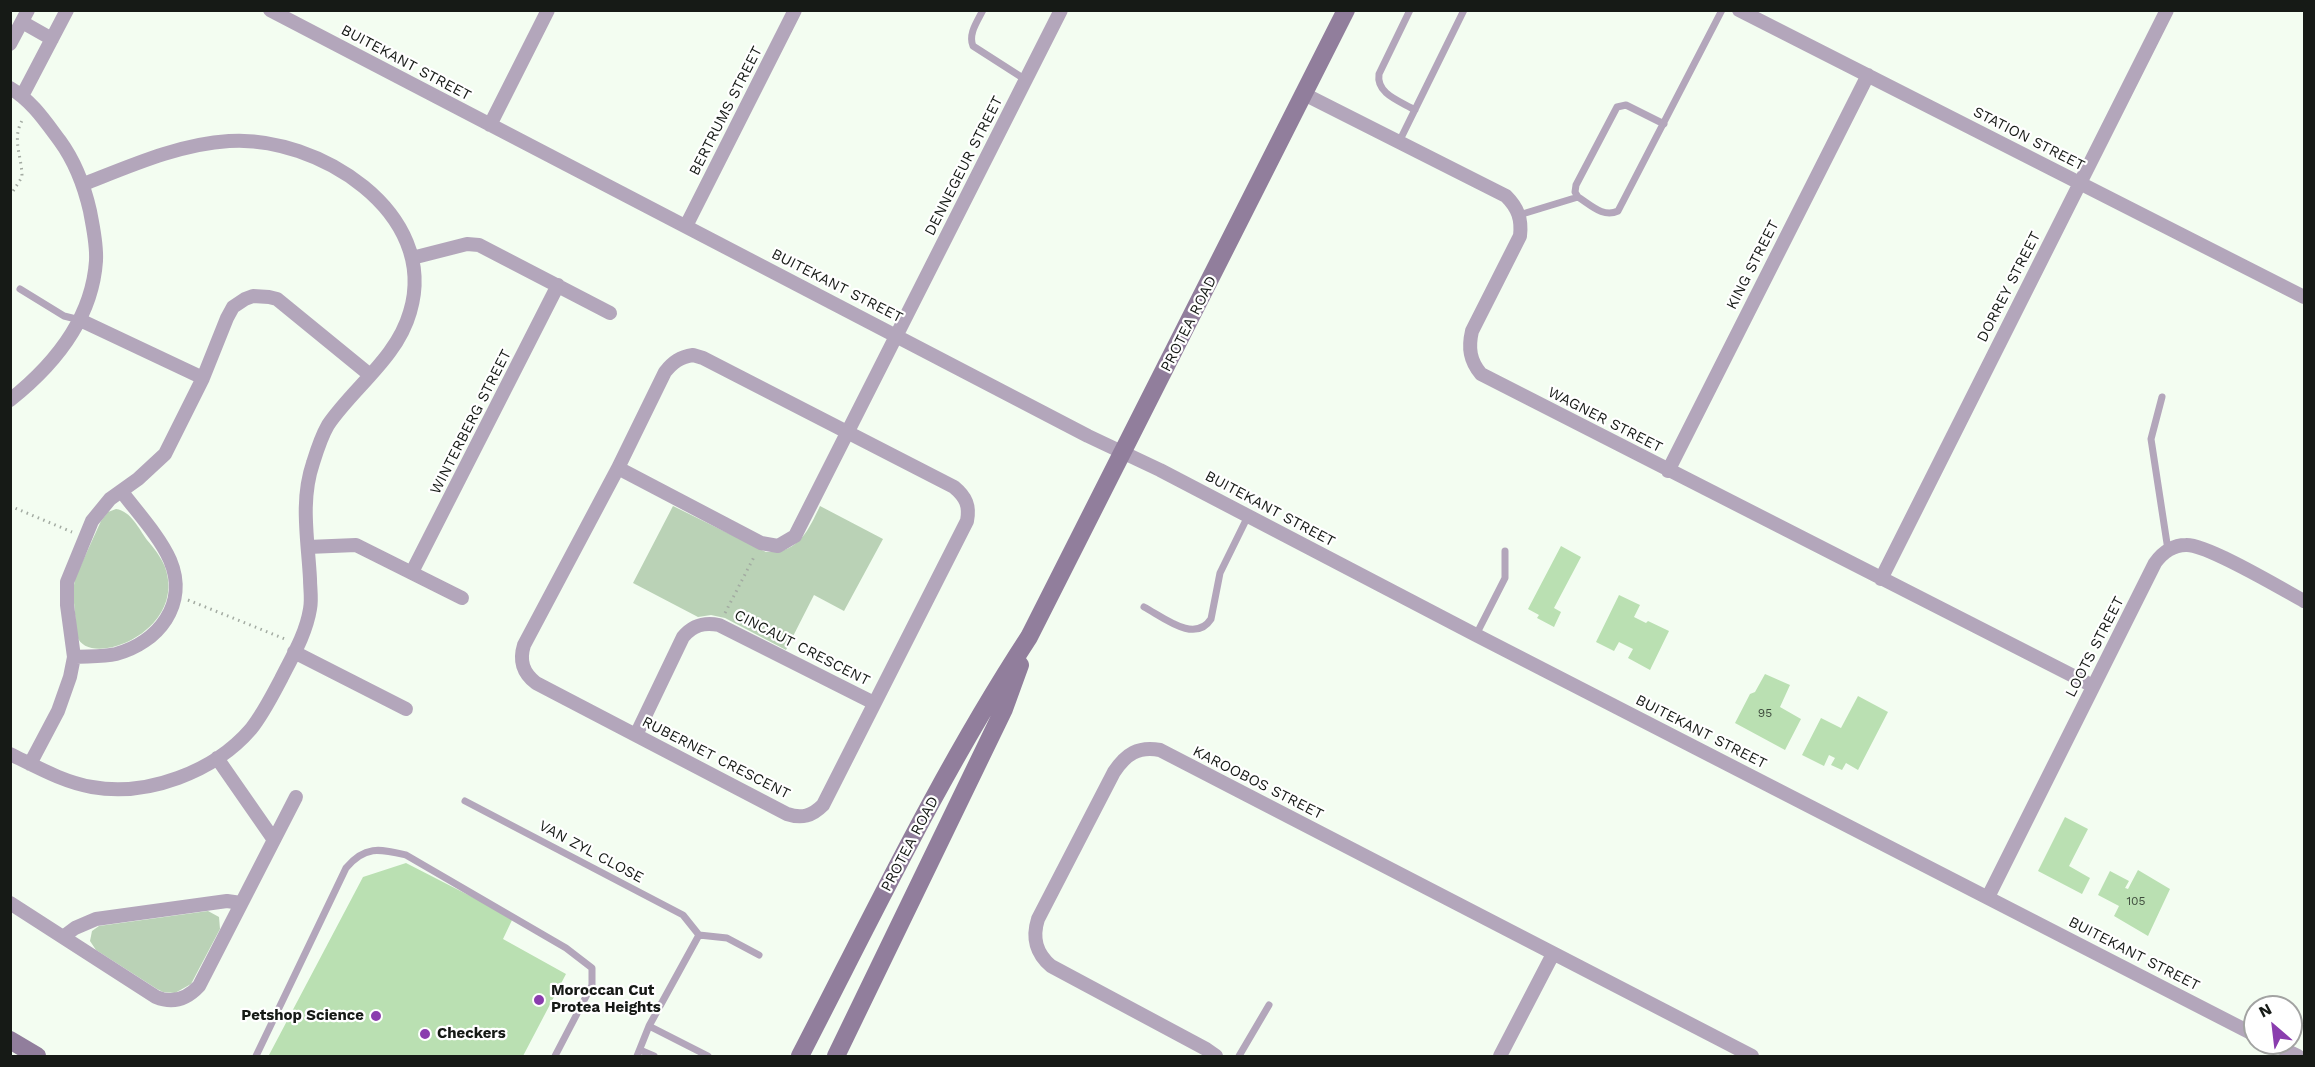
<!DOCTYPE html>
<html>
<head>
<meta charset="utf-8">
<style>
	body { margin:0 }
	#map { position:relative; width:2315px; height:1067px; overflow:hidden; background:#f3fdf1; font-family:"Work Sans",sans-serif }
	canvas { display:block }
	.frame { position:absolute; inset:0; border:12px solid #161a16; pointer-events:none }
	.north { position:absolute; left:2243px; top:995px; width:60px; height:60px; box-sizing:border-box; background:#fff; border:2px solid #a2a3a2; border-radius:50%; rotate:332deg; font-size:16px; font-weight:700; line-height:24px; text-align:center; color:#161a16 }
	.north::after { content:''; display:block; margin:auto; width:21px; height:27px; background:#8a3dae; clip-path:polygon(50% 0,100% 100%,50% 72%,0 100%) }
</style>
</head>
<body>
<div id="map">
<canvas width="2315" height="1067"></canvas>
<div class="frame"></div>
<div class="north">N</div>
</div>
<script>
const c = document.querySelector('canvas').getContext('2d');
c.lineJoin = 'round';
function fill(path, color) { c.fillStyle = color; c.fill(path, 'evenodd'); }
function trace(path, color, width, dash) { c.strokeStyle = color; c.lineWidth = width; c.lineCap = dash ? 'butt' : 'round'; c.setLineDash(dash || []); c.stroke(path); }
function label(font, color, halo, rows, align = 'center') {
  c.font = font + ' "Work Sans",sans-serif'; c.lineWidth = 4.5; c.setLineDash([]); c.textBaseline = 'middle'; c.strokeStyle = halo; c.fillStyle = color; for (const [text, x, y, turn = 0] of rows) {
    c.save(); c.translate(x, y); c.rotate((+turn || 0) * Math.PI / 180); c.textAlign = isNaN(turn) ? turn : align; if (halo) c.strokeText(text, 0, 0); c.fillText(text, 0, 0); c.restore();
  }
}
const green = new Path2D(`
	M 673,506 L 766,552 C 798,554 808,531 820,506 L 883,539 L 844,611 L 814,595 L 786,650 L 725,618 L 711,615 L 698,617 L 633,583 Z
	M 116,509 C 131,511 139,529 147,540 C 154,548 161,557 165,567 C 188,632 88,670 77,636 L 73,592 L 75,578 L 101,521 L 108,512 Z
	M 208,911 L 219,917 L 220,929 L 191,984 L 175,993 L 163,992 L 157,989 L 96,950 L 90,941 L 92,931 L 99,926 Z`);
const building = new Path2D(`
	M 1561,546 L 1581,557 L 1554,608 L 1561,612 L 1554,627 L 1537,618 L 1539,615 L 1528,609 Z
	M 1619,595 L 1640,605 L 1634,617 L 1646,623 L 1648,621 L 1669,631 L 1650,670 L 1628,658 L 1633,649 L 1619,642 L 1614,651 L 1596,642 Z
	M 1765,674 L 1790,685 L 1780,707 L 1801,719 L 1785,750 L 1735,723 L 1750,694 L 1755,692 Z
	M 1858,696 L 1888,712 L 1858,770 L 1846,763 L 1842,770 L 1831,765 L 1835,758 L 1829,755 L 1824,766 L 1802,755 L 1821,718 L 1841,728 Z
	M 2065,817 L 2088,829 L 2069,866 L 2090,878 L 2082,894 L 2038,871 Z
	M 406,863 L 513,918 L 503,939 L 566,974 L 523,1056 L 273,1056 L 269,1055 L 363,877 Z
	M 2138,870 L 2170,889 L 2148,936 L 2114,916 L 2119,906 L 2098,895 L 2110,871 L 2129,881 L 2125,888 L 2128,889 Z`);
const path = new Path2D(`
	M 10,196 L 22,177 C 22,156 11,138 23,119
	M 10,506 L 72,532
	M 188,600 L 285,639
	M 725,613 L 754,557`);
const lane = new Path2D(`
	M 983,10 C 977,22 968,34 973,46 L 1026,80
	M 1410,10 L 1379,74 C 1376,94 1400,101 1415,110
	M 1399,142 L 1464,10
	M 1578,197 L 1575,192 L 1576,185 L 1617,107 L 1626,105 L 1664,124
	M 1519,215 L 1578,197 C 1591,205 1603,218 1618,211 L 1722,10
	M 20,289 L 64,316 L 80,320
	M 2162,397 L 2151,439 L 2168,550
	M 1144,607 C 1163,617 1195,644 1211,619 L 1220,573 L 1248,516
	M 1476,635 L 1505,578 L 1505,551
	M 465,801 L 683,915 L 699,935 L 727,938 L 759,955
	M 649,1026 L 708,1056
	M 640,1050 L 654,1056
	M 256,1056 L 346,868 C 365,845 380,849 406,855 L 566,948 L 592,968 L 592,985 L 555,1056
	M 637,1056 L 649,1026 L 699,935
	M 1239,1056 L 1269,1005`);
const street = new Path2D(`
	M 270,10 L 1088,436 L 1160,470 L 1476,635 L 2255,1035
	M 1739,10 L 2304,297
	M 22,22 L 52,39
	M 10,44 L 28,10
	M 10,88 C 32,101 45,121 60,141 C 76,163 84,185 90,211 C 93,228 97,244 96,261 C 92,319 54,365 10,400
	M 1304,94 L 1506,196 C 1518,208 1522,219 1520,236 L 1472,331 C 1468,348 1470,361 1481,374 L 2093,686
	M 22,96 L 67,10
	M 490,125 L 548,10
	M 686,226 L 795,10
	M 412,258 L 467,244 L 479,245 L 610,313
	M 80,320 L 203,378
	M 693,355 L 703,358 L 954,487 C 966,497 970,506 967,521 L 823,805 C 812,816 802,819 787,814 L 536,683 C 523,673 519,661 524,645 L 618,468 L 665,372 C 673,362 680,357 693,355 Z
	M 618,468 L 761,543 L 778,546 L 795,536 L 1061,10
	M 1668,471 L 1868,75
	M 308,547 L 356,545 L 462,598
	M 412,572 L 558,285
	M 1881,579 L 2167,10
	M 294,652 L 406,709
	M 74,657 C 87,656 103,657 116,654 C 158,643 189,604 170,560 C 160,537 137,512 122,492
	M 636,735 L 683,637 C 693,625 704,622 719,625 L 874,703
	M 10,754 C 37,767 63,782 92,787 C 147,797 214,772 251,729 C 263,714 272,696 281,679 C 292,657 306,634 310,609 C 312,599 310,589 310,579 C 308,540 300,501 313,463 C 317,450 321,437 328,425 C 354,387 397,358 410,312 C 440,212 317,135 229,141 C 179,144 130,166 84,184
	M 217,758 L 274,840
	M 30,764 L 58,711 L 70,677 L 74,657 L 67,605 L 67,582 L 92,521 L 110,499 L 138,479 L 165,454 L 203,378 L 227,318 L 233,307 L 245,299 L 253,296 L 269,297 L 277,299 L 370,375
	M 1988,897 L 2155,563 C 2163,552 2173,545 2186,545 C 2207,544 2282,589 2304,601
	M 10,903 L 156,997 C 173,1004 187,999 199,986 L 296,797
	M 63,937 L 75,928 L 96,919 L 227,901 L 241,903
	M 2271,1043 L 2298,1056
	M 1216,1056 L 1206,1049 L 1051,966 C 1036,953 1032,938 1038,919 L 1114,772 C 1126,754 1138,746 1160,750 L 1752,1056
	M 1500,1056 L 1553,954`);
const secondary = new Path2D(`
	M 10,1040 L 37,1056
	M 800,1056 C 873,915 942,770 1029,637 L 1346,10
	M 836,1056 L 1004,709 L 1020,665`);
const markers = [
	[539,1000,6,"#8a3dae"],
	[376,1016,6,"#8a3dae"],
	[425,1034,6,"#8a3dae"]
];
const numberNames = [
	["95",1765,713],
	["105",2136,901]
];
const streetNames = [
	["BUITEKANT STREET",406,63,28],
	["BERTRUMS STREET",726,111,-63],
	["STATION STREET",2029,139,27],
	["DENNEGEUR STREET",964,166,-63],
	["KING STREET",1753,265,-63],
	["BUITEKANT STREET",837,286,27],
	["DORREY STREET",2009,287,-63],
	["PROTEA ROAD",1189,324,-63],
	["WAGNER STREET",1605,420,27],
	["WINTERBERG STREET",471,422,-63],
	["BUITEKANT STREET",1270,509,28],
	["LOOTS STREET",2095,647,-63],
	["CINCAUT CRESCENT",802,648,27],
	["BUITEKANT STREET",1701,732,27],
	["RUBERNET CRESCENT",716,758,27],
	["KAROOBOS STREET",1258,783,27],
	["PROTEA ROAD",910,844,-62],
	["VAN ZYL CLOSE",591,852,28],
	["BUITEKANT STREET",2134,954,27]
];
const poiNames = [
	["Moroccan Cut",551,991],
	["Protea Heights",551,1008],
	["Petshop Science",364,1016,"right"],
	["Checkers",437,1034]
];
fill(green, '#bad2b6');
fill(building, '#bae0b2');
trace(path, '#a3aba2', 3, [1.5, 4.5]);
trace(lane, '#b3a6bb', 7);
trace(street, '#b3a6bb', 14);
trace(secondary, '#917e9c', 18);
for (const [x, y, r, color] of markers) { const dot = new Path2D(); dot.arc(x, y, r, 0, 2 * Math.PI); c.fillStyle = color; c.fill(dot); trace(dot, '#fff', 2); }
label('12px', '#3f4c3d', null, numberNames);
label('15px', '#161a16', '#fff', streetNames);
label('bold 15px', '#161a16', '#fff', poiNames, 'left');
</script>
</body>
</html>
